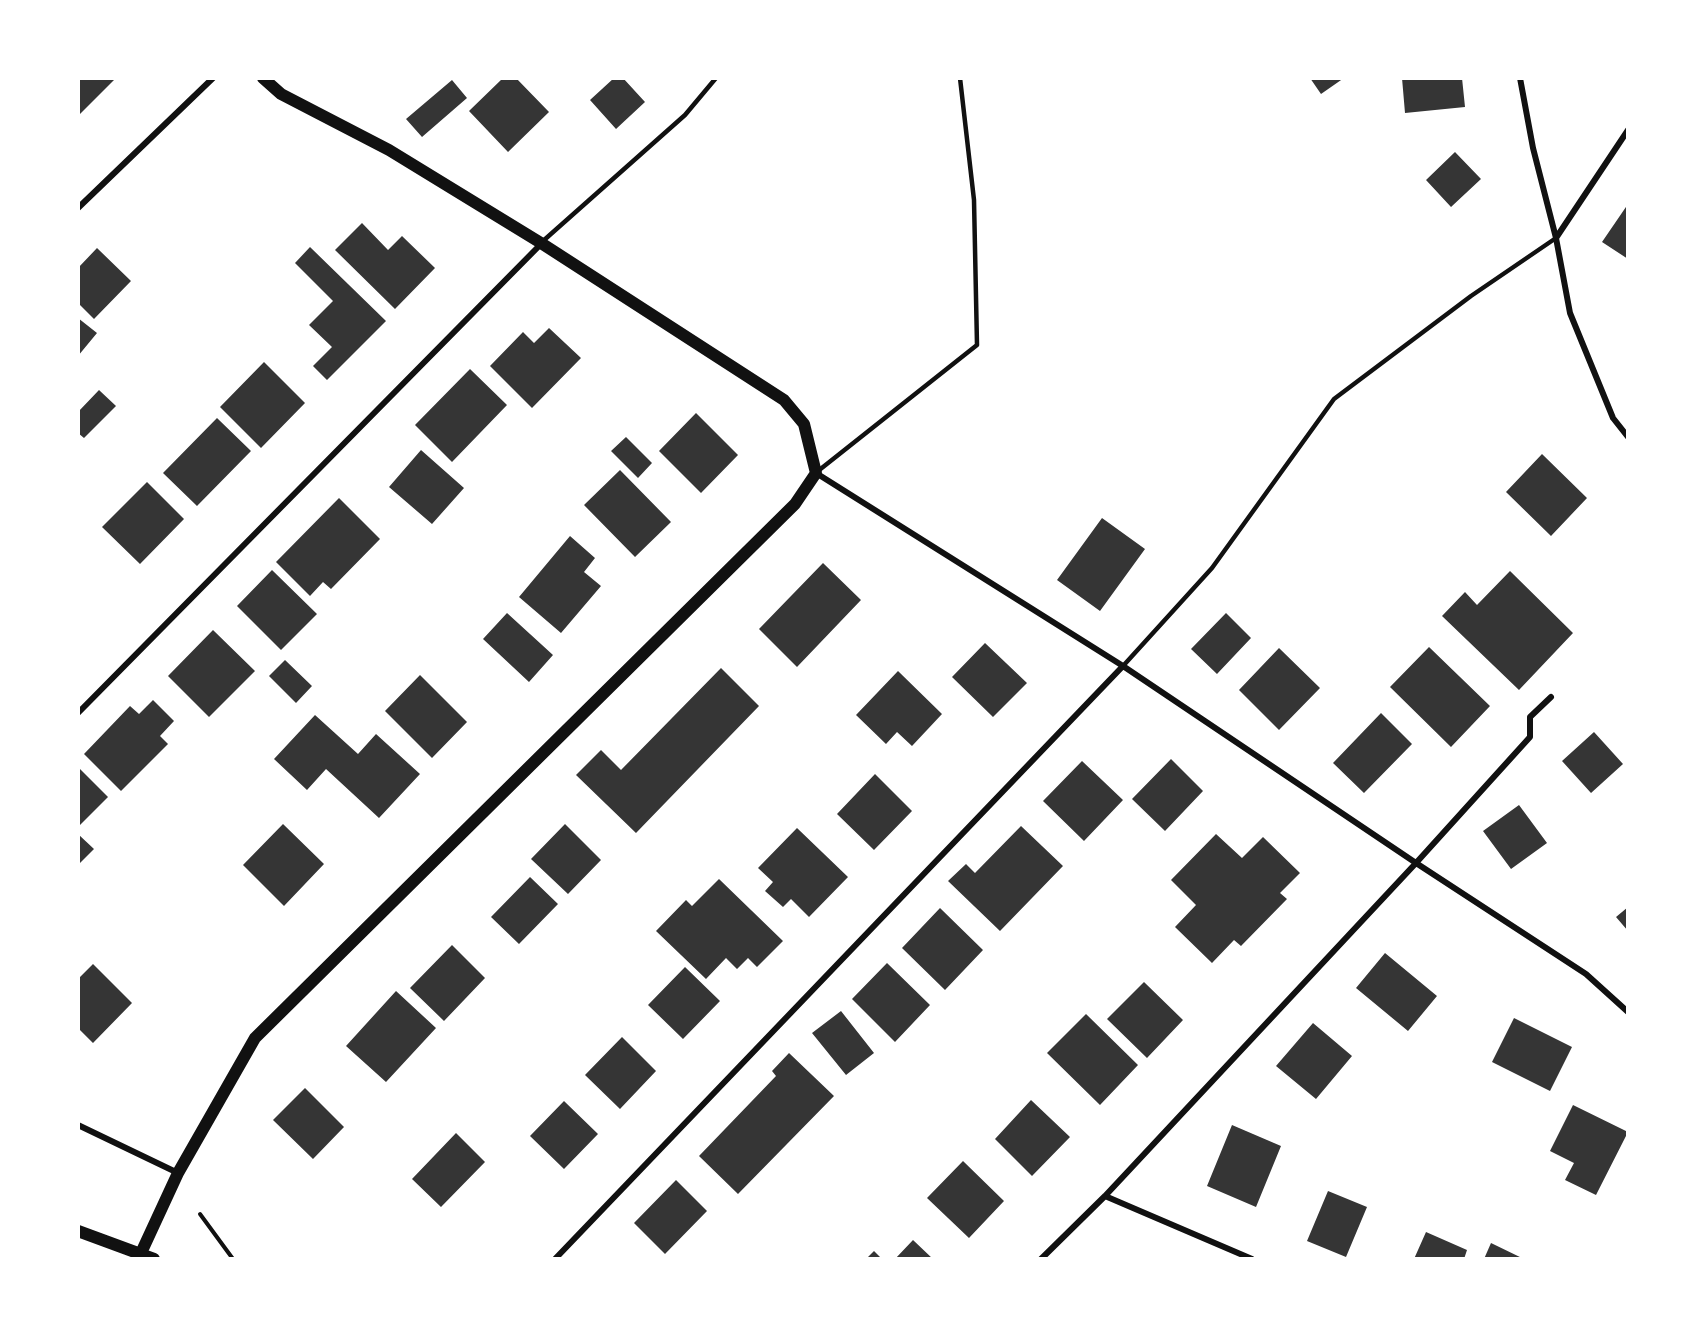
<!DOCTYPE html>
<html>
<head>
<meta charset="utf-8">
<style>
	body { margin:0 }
	#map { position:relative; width:1706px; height:1337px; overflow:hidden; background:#fff; font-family:"Work Sans",sans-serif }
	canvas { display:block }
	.frame { position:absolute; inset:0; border:80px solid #fff; pointer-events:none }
</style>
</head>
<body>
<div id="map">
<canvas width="1706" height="1337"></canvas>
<div class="frame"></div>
</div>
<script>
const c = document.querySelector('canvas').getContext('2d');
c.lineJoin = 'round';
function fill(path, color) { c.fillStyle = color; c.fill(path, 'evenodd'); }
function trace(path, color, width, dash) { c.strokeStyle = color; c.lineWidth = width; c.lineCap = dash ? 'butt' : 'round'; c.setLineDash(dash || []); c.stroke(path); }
const building = new Path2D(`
	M 78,78 L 116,78 L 80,114 L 78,111 Z
	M 503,78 L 516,78 L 549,112 L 508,152 L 469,111 Z
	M 614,78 L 623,78 L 645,102 L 616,129 L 590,100 Z
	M 1310,78 L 1344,78 L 1321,94 Z
	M 1402,78 L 1462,78 L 1465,107 L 1405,113 Z
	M 452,80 L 467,98 L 422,137 L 406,119 Z
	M 1455,152 L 1481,179 L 1451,207 L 1426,180 Z
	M 1628,204 L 1628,259 L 1602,242 Z
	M 362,223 L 388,250 L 402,236 L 435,268 L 395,309 L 335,250 Z
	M 310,247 L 386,321 L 327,380 L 313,366 L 332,347 L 309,325 L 333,301 L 295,263 Z
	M 97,248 L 131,281 L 94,319 L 78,303 L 78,268 Z
	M 78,318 L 97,333 L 78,356 Z
	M 549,328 L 581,358 L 532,408 L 490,366 L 523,332 L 534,343 Z
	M 264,362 L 305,403 L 261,448 L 220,407 Z
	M 470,369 L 507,405 L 452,462 L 415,425 Z
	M 99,390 L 116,406 L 84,438 L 78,433 L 78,412 Z
	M 696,413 L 738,455 L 701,493 L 659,451 Z
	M 217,418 L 251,451 L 197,506 L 163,473 Z
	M 626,437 L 652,463 L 638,478 L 611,451 Z
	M 421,450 L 464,488 L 432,524 L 389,487 Z
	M 1542,454 L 1587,498 L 1551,536 L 1506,492 Z
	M 620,470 L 671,522 L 635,557 L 584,505 Z
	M 147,482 L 184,519 L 140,564 L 102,527 Z
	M 339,498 L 380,539 L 331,589 L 323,582 L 310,596 L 276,562 Z
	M 1102,518 L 1145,549 L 1100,611 L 1057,580 Z
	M 570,536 L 595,558 L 584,572 L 601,586 L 561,633 L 519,597 Z
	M 823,563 L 861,600 L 797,667 L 759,629 Z
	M 272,570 L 317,614 L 281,650 L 237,606 Z
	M 1510,571 L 1573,633 L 1519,690 L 1442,616 L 1465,592 L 1477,605 Z
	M 507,613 L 553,655 L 529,682 L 483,639 Z
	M 1226,613 L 1251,638 L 1217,674 L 1191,649 Z
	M 213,630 L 255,671 L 209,717 L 168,676 Z
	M 985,643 L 1027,683 L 993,717 L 952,677 Z
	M 1429,647 L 1490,706 L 1451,747 L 1390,687 Z
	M 1279,648 L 1320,688 L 1279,730 L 1239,690 Z
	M 285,660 L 312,686 L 296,703 L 269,676 Z
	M 721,668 L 759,706 L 636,833 L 576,775 L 601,750 L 621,770 Z
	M 898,671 L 942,714 L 912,746 L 897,732 L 886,744 L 856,715 Z
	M 420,675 L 467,722 L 432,758 L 385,711 Z
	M 153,700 L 174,721 L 160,736 L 168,744 L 121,791 L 84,754 L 130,706 L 139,714 Z
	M 1381,713 L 1412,744 L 1364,793 L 1333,763 Z
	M 315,715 L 358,754 L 376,734 L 420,774 L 379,818 L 326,769 L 307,790 L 274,759 Z
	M 1594,732 L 1623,764 L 1591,793 L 1562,761 Z
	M 1171,759 L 1203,791 L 1165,831 L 1132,799 Z
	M 1082,761 L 1123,800 L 1084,841 L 1043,801 Z
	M 78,767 L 108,797 L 78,827 Z
	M 875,774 L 912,811 L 874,850 L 837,814 Z
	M 1519,805 L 1547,843 L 1511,869 L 1483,831 Z
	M 283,824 L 324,864 L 284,906 L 243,865 Z
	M 565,824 L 601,860 L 568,894 L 531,859 Z
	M 1021,826 L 1063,866 L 1000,931 L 948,881 L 966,864 L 975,873 Z
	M 797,828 L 848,877 L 809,917 L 791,899 L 783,907 L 765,891 L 773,882 L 758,868 Z
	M 78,834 L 94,849 L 78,865 Z
	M 1216,834 L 1242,858 L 1263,837 L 1300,873 L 1280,893 L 1287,899 L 1241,946 L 1234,940 L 1212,963 L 1175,927 L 1196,905 L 1171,880 Z
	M 530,877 L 558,904 L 519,944 L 491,917 Z
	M 719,879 L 783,941 L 757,967 L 748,958 L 737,969 L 726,958 L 706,979 L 656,931 L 686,900 L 692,906 Z
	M 1628,907 L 1628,931 L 1616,917 Z
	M 940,908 L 983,950 L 945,990 L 902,948 Z
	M 452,945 L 485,978 L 444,1021 L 410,988 Z
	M 1385,953 L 1437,996 L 1408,1031 L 1356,988 Z
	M 887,963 L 930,1005 L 895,1042 L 852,999 Z
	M 93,964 L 132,1003 L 93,1043 L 78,1028 L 78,979 Z
	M 685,967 L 720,1001 L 683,1039 L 648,1005 Z
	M 1144,982 L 1183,1020 L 1147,1058 L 1107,1019 Z
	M 396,991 L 436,1028 L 386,1082 L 346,1046 Z
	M 841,1011 L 874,1053 L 846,1075 L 812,1033 Z
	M 1086,1014 L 1138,1065 L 1100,1105 L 1047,1053 Z
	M 1514,1018 L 1572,1047 L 1550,1091 L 1492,1062 Z
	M 1313,1023 L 1352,1056 L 1316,1099 L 1276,1066 Z
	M 622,1037 L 656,1071 L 620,1109 L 585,1075 Z
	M 789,1053 L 834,1096 L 738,1194 L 699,1156 L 776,1076 L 772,1071 Z
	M 305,1088 L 344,1127 L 313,1159 L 273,1120 Z
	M 1031,1100 L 1070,1137 L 1032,1176 L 995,1139 Z
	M 564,1101 L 598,1134 L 564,1169 L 530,1136 Z
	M 1573,1105 L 1628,1132 L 1596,1195 L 1565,1180 L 1574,1163 L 1550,1151 Z
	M 1232,1125 L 1281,1146 L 1256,1207 L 1207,1186 Z
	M 456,1133 L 485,1162 L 441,1207 L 412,1179 Z
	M 963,1161 L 1004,1201 L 969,1238 L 927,1198 Z
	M 676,1180 L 707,1211 L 665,1254 L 634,1223 Z
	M 1328,1191 L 1367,1207 L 1346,1257 L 1307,1241 Z
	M 1426,1232 L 1467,1250 L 1464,1259 L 1414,1259 Z
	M 913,1240 L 933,1259 L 895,1259 Z
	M 1491,1243 L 1524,1259 L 1484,1259 Z
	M 874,1251 L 882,1259 L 866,1259 Z`);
const path = new Path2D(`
	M 200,1214 L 233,1259`);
const service = new Path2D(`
	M 543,241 L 685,115 L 716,78
	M 818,471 L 977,345 L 974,200 L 960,78
	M 1123,666 L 1212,568 L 1334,399 L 1471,296 L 1556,238`);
const minor = new Path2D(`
	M 1520,78 L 1533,148 L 1556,238 L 1570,313 L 1613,418 L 1628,437
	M 78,208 L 213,78
	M 1556,238 L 1628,130
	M 816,473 L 1123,666 L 1416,863 L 1586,974 L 1628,1012
	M 78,713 L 541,244
	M 78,1125 L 178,1173
	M 1105,1196 L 1252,1259
	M 555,1259 L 1123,666
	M 1041,1259 L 1105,1196 L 1416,863 L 1530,737 L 1530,717 L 1551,697`);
const secondary = new Path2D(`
	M 78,1231 L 154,1259
	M 141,1253 L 178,1173 L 255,1038 L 795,504 L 816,473 L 804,424 L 784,400 L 541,243 L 389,150 L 281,94 L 263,78`);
fill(building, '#353535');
trace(path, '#111', 4);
trace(service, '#111', 4.5);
trace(minor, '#111', 6);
trace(secondary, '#111', 12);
</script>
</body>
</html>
